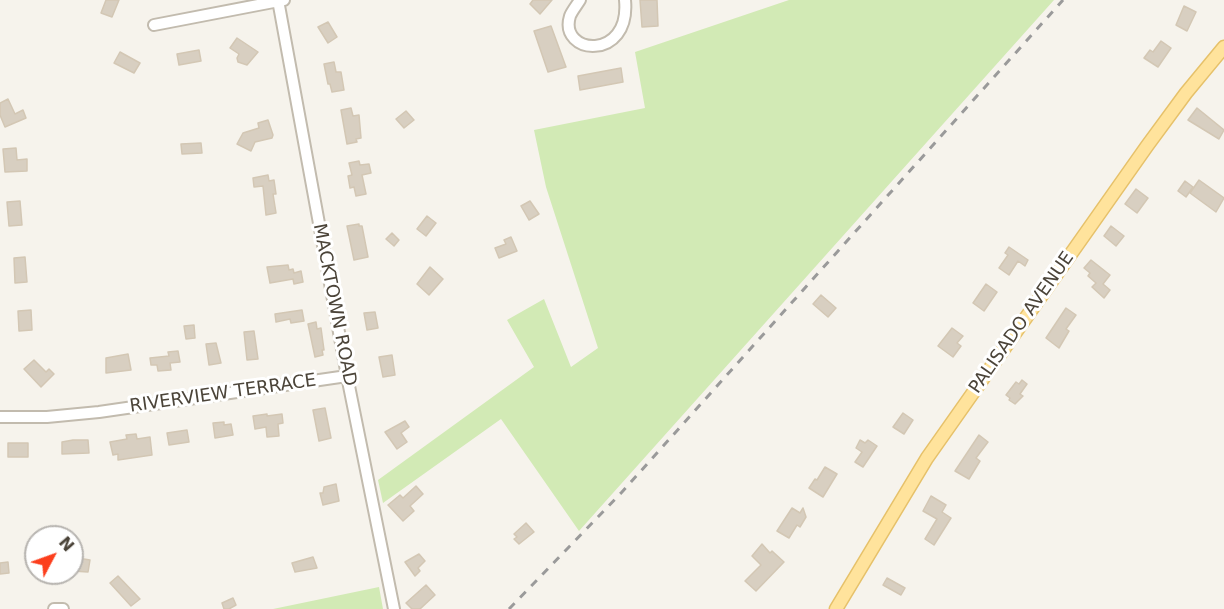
<!DOCTYPE html>
<html>
<head>
<meta charset="utf-8">
<style>
	body { margin:0 }
	#map { position:relative; width:1224px; height:609px; overflow:hidden; background:#f6f3ec; font-family:"DejaVu Sans",sans-serif }
	canvas { display:block }
	.north { position:absolute; left:24px; top:525px; width:60px; height:60px; box-sizing:border-box; background:#fff; border:2px solid #b7b4b0; border-radius:50%; rotate:49deg; font-size:16px; font-weight:700; line-height:24px; text-align:center; color:#4b4439 }
	.north::after { content:''; display:block; margin:auto; width:21px; height:27px; background:#fc3f1d; clip-path:polygon(50% 0,100% 100%,50% 72%,0 100%) }
</style>
</head>
<body>
<div id="map">
<canvas width="1224" height="609"></canvas>
<div class="north">N</div>
</div>
<script>
const c = document.querySelector('canvas').getContext('2d');
c.lineJoin = 'round';
function fill(path, color) { c.fillStyle = color; c.fill(path, 'evenodd'); }
function trace(path, color, width, dash) { c.strokeStyle = color; c.lineWidth = width; c.lineCap = dash ? 'butt' : 'round'; c.setLineDash(dash || []); c.stroke(path); }
function label(font, color, halo, rows, align = 'center') {
  c.font = font + ' "DejaVu Sans",sans-serif'; c.lineWidth = 6; c.setLineDash([]); c.textBaseline = 'middle'; c.strokeStyle = halo; c.fillStyle = color; for (const [text, x, y, turn = 0] of rows) {
    c.save(); c.translate(x, y); c.rotate((+turn || 0) * Math.PI / 180); c.textAlign = isNaN(turn) ? turn : align; if (halo) c.strokeText(text, 0, 0); c.fillText(text, 0, 0); c.restore();
  }
}
const green = new Path2D(`
	M 789,0 L 1054,0 L 579,531 L 501,419 L 383,503 L 378,480 L 534,367 L 507,320 L 544,299 L 571,367 L 598,348 L 546,187 L 534,130 L 645,108 L 635,52 Z
	M 379,587 L 383,609 L 273,609 Z`);
const building = new Path2D(`
	M 106,0 L 119,0 L 112,17 L 101,13 Z
	M 533,0 L 552,0 L 540,14 L 530,4 Z
	M 640,0 L 657,0 L 658,26 L 642,27 Z
	M 1184,6 L 1196,12 L 1187,31 L 1176,25 Z
	M 328,22 L 337,37 L 328,43 L 318,27 Z
	M 551,26 L 566,67 L 548,72 L 534,31 Z
	M 237,38 L 258,52 L 247,65 L 238,62 L 237,58 L 239,54 L 230,48 Z
	M 1161,41 L 1171,48 L 1158,67 L 1144,58 L 1150,50 L 1153,52 Z
	M 199,50 L 201,61 L 179,65 L 177,54 Z
	M 120,52 L 140,63 L 134,73 L 114,63 Z
	M 334,62 L 336,72 L 341,72 L 344,90 L 332,92 L 330,84 L 328,84 L 324,64 Z
	M 621,68 L 623,82 L 580,90 L 578,76 Z
	M 8,99 L 15,114 L 23,110 L 26,118 L 5,127 L 0,115 L 0,103 Z
	M 351,108 L 353,116 L 359,115 L 361,138 L 356,139 L 357,142 L 347,144 L 341,110 Z
	M 1197,108 L 1224,130 L 1219,139 L 1188,120 Z
	M 406,111 L 414,120 L 404,128 L 396,119 Z
	M 268,120 L 273,135 L 272,138 L 255,142 L 251,151 L 237,144 L 243,133 L 259,128 L 258,123 Z
	M 201,143 L 202,153 L 182,154 L 181,144 Z
	M 16,148 L 17,160 L 27,159 L 27,171 L 5,172 L 3,149 Z
	M 359,161 L 360,165 L 369,164 L 371,173 L 362,175 L 366,194 L 356,196 L 354,187 L 350,188 L 348,176 L 352,175 L 349,163 Z
	M 268,175 L 269,181 L 274,180 L 276,194 L 273,194 L 276,213 L 266,215 L 263,186 L 254,187 L 253,178 Z
	M 1199,180 L 1224,198 L 1216,212 L 1190,193 Z
	M 1185,181 L 1193,187 L 1186,197 L 1178,191 Z
	M 1136,189 L 1148,198 L 1137,213 L 1125,204 Z
	M 20,201 L 22,225 L 9,226 L 7,202 Z
	M 530,201 L 539,214 L 529,220 L 521,206 Z
	M 427,216 L 436,223 L 426,236 L 417,229 Z
	M 359,224 L 359,226 L 362,226 L 368,257 L 354,260 L 347,226 Z
	M 1111,226 L 1124,236 L 1116,246 L 1104,236 Z
	M 392,233 L 399,240 L 394,246 L 386,239 Z
	M 511,237 L 517,251 L 499,258 L 495,248 L 506,244 L 504,240 Z
	M 1009,247 L 1028,260 L 1025,266 L 1018,261 L 1009,275 L 999,268 L 1008,255 L 1005,253 Z
	M 25,257 L 27,282 L 15,283 L 14,258 Z
	M 1091,260 L 1110,275 L 1103,284 L 1110,290 L 1104,298 L 1092,287 L 1096,283 L 1088,276 L 1090,273 L 1084,268 Z
	M 288,265 L 289,270 L 293,269 L 294,273 L 301,271 L 303,282 L 294,284 L 293,279 L 270,283 L 267,267 Z
	M 430,267 L 443,279 L 429,295 L 417,284 Z
	M 986,284 L 997,292 L 984,311 L 973,303 Z
	M 821,295 L 836,308 L 828,317 L 813,304 Z
	M 1066,308 L 1076,315 L 1066,329 L 1069,331 L 1059,348 L 1046,338 Z
	M 31,310 L 32,330 L 19,331 L 18,311 Z
	M 302,310 L 304,321 L 291,323 L 290,319 L 276,322 L 275,314 Z
	M 375,312 L 378,328 L 367,330 L 364,313 Z
	M 316,322 L 317,329 L 321,328 L 324,350 L 322,350 L 323,355 L 315,357 L 308,324 Z
	M 194,325 L 195,338 L 186,339 L 184,326 Z
	M 952,328 L 963,336 L 957,343 L 961,346 L 953,357 L 938,346 Z
	M 254,331 L 258,359 L 247,360 L 244,332 Z
	M 216,343 L 221,363 L 209,365 L 206,344 Z
	M 178,351 L 180,362 L 170,363 L 171,370 L 158,371 L 157,365 L 151,365 L 150,358 L 169,356 L 168,352 Z
	M 128,354 L 131,370 L 106,373 L 106,358 Z
	M 392,355 L 395,375 L 383,377 L 379,357 Z
	M 34,360 L 46,372 L 49,369 L 54,374 L 41,387 L 24,369 Z
	M 1022,380 L 1027,384 L 1020,394 L 1023,396 L 1015,404 L 1009,400 L 1010,398 L 1006,395 L 1016,382 L 1019,384 Z
	M 325,408 L 331,438 L 319,441 L 313,410 Z
	M 903,413 L 913,420 L 904,434 L 893,427 Z
	M 267,414 L 267,416 L 282,414 L 283,423 L 278,424 L 279,436 L 267,437 L 266,427 L 255,429 L 253,416 Z
	M 405,421 L 409,427 L 401,433 L 407,442 L 397,449 L 385,432 Z
	M 224,422 L 224,425 L 231,424 L 233,435 L 215,438 L 213,423 Z
	M 187,430 L 189,442 L 169,445 L 167,433 Z
	M 136,434 L 137,439 L 150,437 L 152,455 L 118,460 L 118,454 L 113,455 L 110,442 L 127,439 L 126,435 Z
	M 979,435 L 988,442 L 976,458 L 980,461 L 969,479 L 955,471 Z
	M 73,440 L 88,440 L 89,453 L 62,454 L 62,442 Z
	M 860,440 L 865,443 L 868,440 L 877,446 L 863,467 L 855,462 L 862,452 L 856,448 Z
	M 8,443 L 28,443 L 28,457 L 8,457 Z
	M 825,467 L 837,474 L 823,497 L 809,488 L 815,479 L 817,480 Z
	M 336,484 L 339,501 L 323,505 L 320,493 L 323,493 L 324,487 Z
	M 416,486 L 423,494 L 410,506 L 414,511 L 403,521 L 388,505 L 400,495 L 403,498 Z
	M 931,496 L 946,505 L 942,512 L 951,518 L 934,545 L 925,539 L 937,519 L 923,511 Z
	M 792,508 L 800,513 L 803,508 L 806,517 L 800,527 L 797,525 L 789,538 L 777,531 Z
	M 526,523 L 534,532 L 519,544 L 514,539 L 517,537 L 514,534 Z
	M 762,544 L 770,553 L 772,551 L 784,562 L 756,591 L 745,581 L 761,565 L 752,556 Z
	M 419,554 L 425,561 L 418,568 L 420,571 L 415,576 L 405,562 Z
	M 72,557 L 90,560 L 88,572 L 72,571 Z
	M 313,557 L 317,568 L 295,572 L 292,563 Z
	M 8,562 L 9,573 L 0,574 L 0,563 Z
	M 118,576 L 140,599 L 131,606 L 110,583 Z
	M 887,578 L 905,588 L 901,595 L 883,585 Z
	M 426,585 L 435,595 L 420,609 L 412,609 L 406,603 Z
	M 233,598 L 236,605 L 229,609 L 224,609 L 222,603 Z`);
const minor = new Path2D(`
	M 278,0 L 347,376 L 394,609
	M 580,0 C 577,5 572,11 570,16 C 558,55 631,62 625,0
	M 154,25 L 284,0
	M 0,417 L 47,417 L 99,412 L 347,376
	M 54,609 L 63,609`);
const major = new Path2D(`
	M 836,609 L 927,458 L 1147,146 L 1186,93 L 1224,47`);
const rail = new Path2D(`
	M 509,609 L 622,492 L 1063,0`);
const streetNames = [
	["MACKTOWN ROAD",334,305,79],
	["PALISADO AVENUE",1022,323,-55],
	["RIVERVIEW TERRACE",223,394,-8]
];
fill(green, '#d2eab5');
fill(building, '#d8cfc1');
trace(building, '#d3c7b4', 1.5);
trace(minor, '#c2bbae', 14);
trace(major, '#e6c16a', 15);
trace(minor, '#fff', 10);
trace(major, '#ffe39c', 12);
trace(rail, '#9a9a9a', 3, [8, 8]);
label('18px', '#4b4439', '#fff', streetNames);
</script>
</body>
</html>
